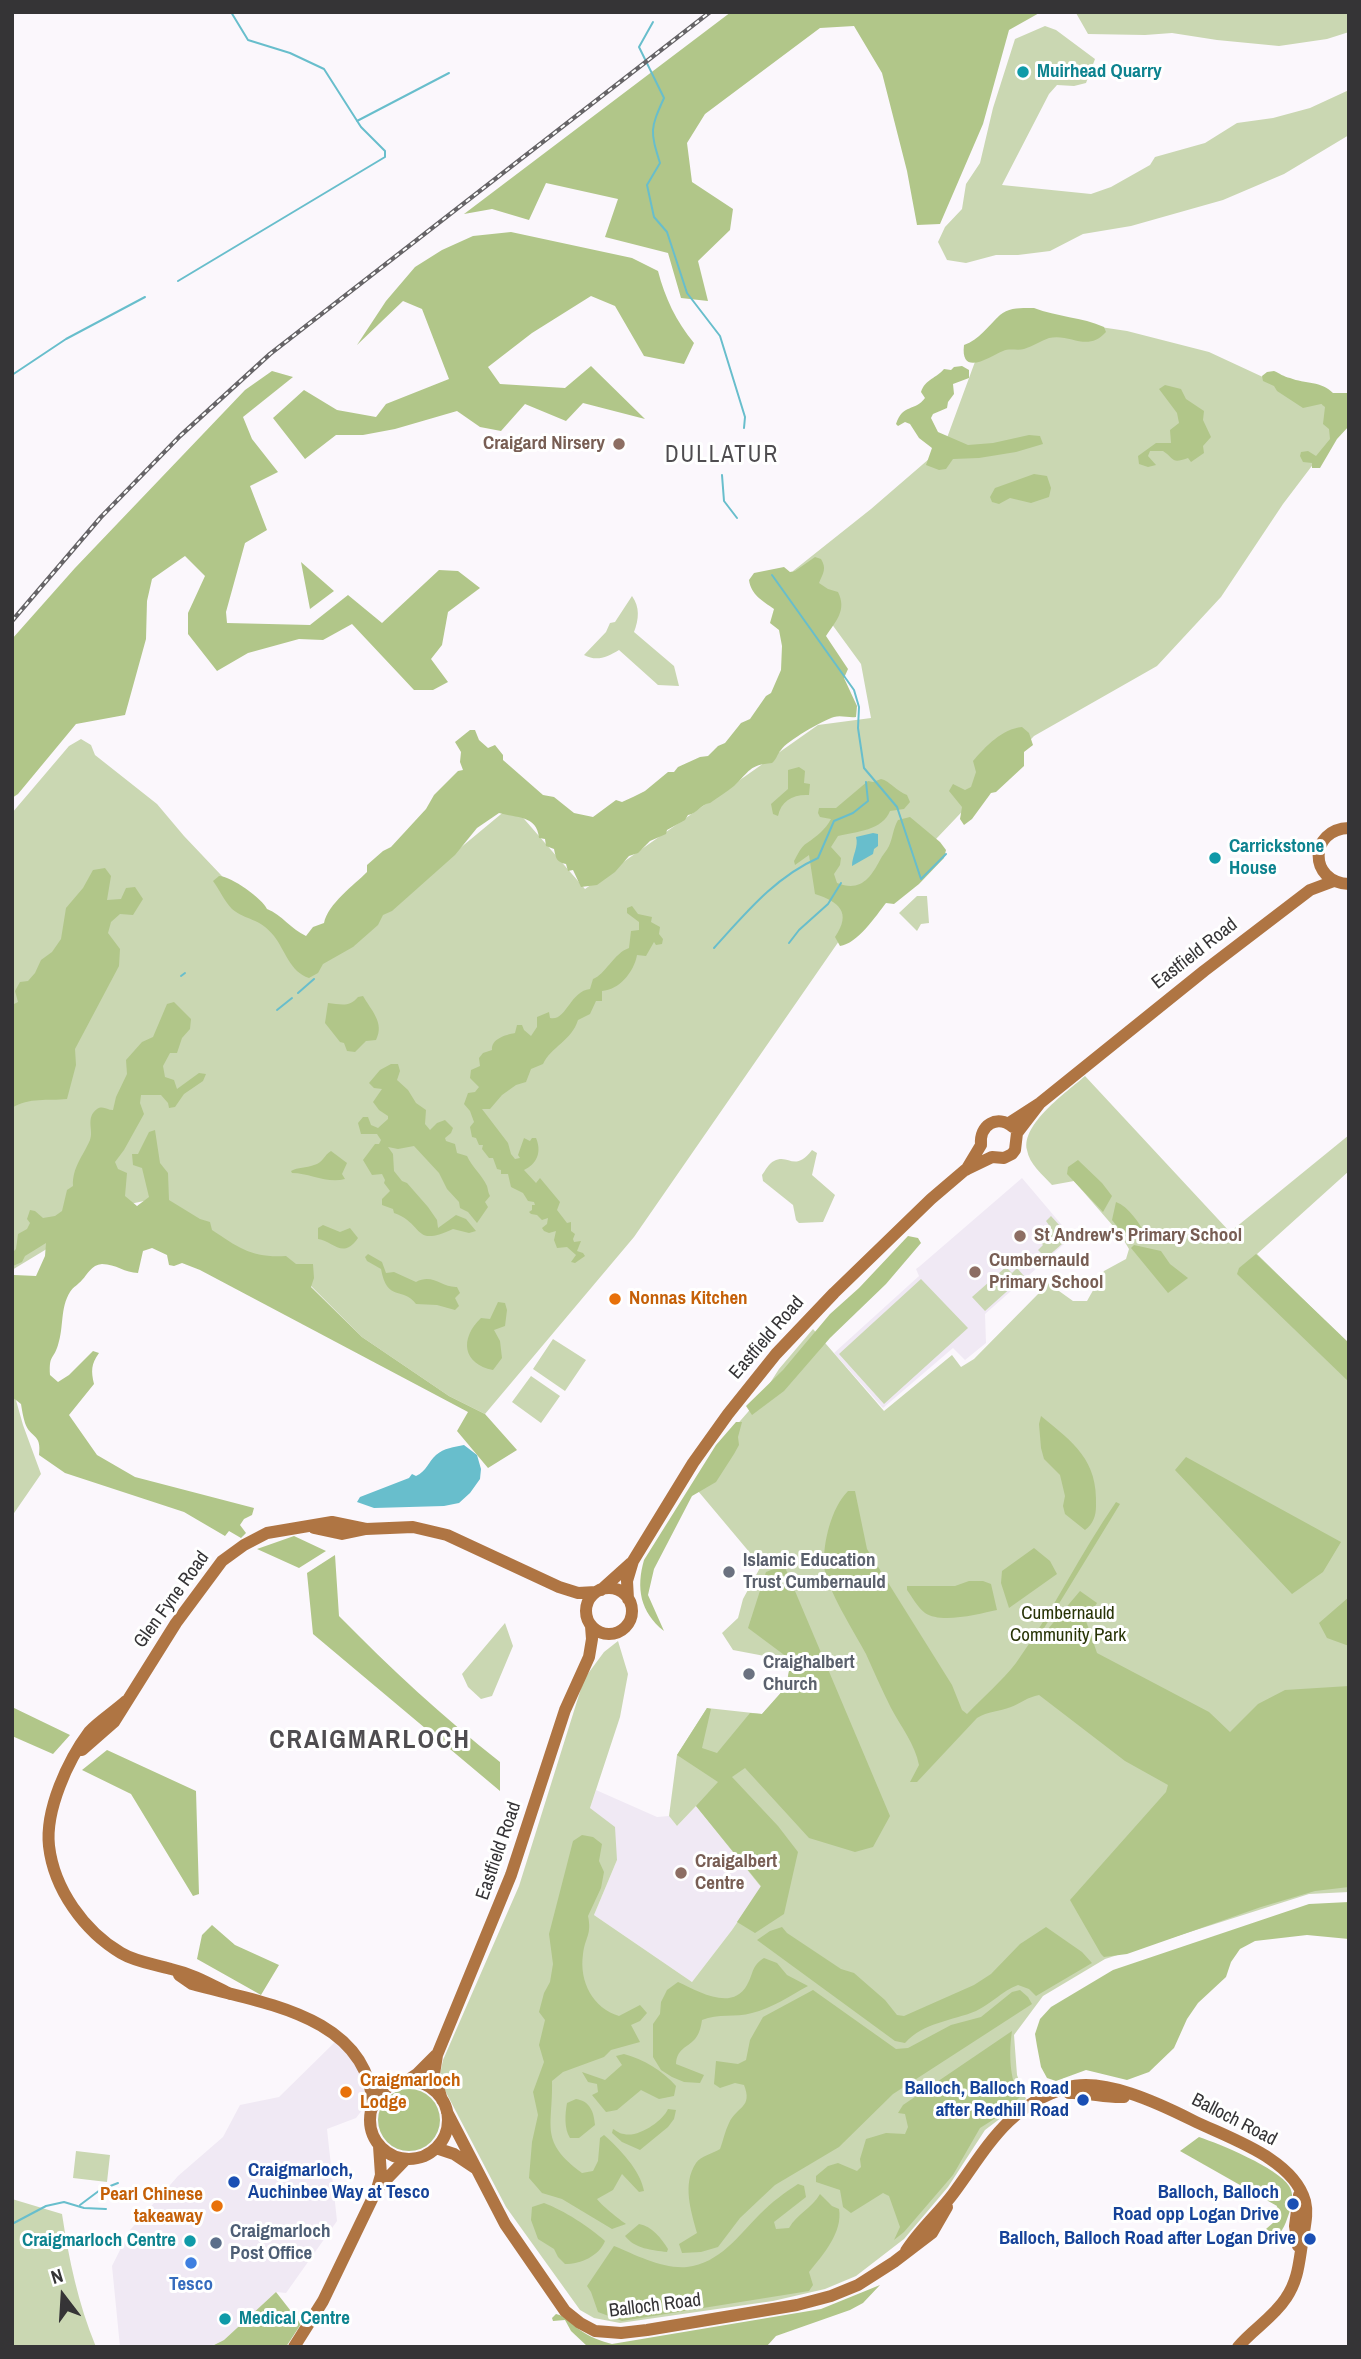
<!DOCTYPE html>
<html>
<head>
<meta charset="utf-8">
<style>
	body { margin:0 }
	#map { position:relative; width:1361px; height:2359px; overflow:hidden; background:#fbf7fc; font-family:"Archivo Narrow",sans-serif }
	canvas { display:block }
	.frame { position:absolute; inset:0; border:14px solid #353436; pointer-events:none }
	.north { position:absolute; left:28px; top:2261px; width:70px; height:70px; -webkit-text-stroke:5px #fff; paint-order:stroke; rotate:343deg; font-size:19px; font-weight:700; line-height:28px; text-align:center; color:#353436 }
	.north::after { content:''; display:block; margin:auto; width:24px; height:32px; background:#353436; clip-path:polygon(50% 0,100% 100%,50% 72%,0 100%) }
</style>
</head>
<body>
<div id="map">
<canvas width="1361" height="2359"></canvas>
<div class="frame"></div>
<div class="north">N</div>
</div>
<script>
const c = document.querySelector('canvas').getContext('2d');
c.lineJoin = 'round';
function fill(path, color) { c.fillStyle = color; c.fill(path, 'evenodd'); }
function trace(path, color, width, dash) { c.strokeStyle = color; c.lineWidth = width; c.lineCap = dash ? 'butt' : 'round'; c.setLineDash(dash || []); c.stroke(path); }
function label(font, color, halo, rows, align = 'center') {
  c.font = font + ' "Archivo Narrow",sans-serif'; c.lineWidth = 6; c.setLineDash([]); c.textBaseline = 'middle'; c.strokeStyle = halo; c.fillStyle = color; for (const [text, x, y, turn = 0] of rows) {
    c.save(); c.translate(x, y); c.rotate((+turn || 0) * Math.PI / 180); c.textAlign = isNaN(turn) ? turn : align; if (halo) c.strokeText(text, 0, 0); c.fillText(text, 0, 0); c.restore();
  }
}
const built = new Path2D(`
	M 1022,1178 L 1072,1237 L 985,1314 L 986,1343 L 965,1360 L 953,1348 L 883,1408 L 834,1353 L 919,1276 L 916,1269 L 920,1266 Z
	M 596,1790 L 657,1817 L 669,1816 L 677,1826 L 696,1806 L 761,1887 L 732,1930 L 692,1982 L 594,1915 L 617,1860 L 590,1808 Z
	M 336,2041 L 353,2060 L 364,2083 L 366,2105 L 356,2118 L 327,2129 L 337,2221 L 286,2293 L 276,2292 L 224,2340 L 209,2347 L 120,2347 L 112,2266 L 130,2230 L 178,2176 L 223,2137 L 240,2105 L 279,2097 Z`);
const green = new Path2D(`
	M 1078,12 L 1349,12 L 1349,32 L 1327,39 L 1279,46 L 1217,40 L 1172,33 L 1145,35 L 1088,34 L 1076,13 Z
	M 1045,26 L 1056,30 L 1095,59 L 1086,83 L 1074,86 L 1057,85 L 1049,94 L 1002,185 L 1091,194 L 1111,187 L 1150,165 L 1155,157 L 1205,143 L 1237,123 L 1273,118 L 1310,108 L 1349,90 L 1349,135 L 1284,174 L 1223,200 L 1131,226 L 1083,234 L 1050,251 L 1018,255 L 996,255 L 966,263 L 947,260 L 938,242 L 945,227 L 962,209 L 966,184 L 980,163 L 993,108 L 1015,39 Z
	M 1020,315 L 1127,331 L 1209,352 L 1349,417 L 1283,504 L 1221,597 L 1157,666 L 1034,736 L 839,941 L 634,1237 L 485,1414 L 449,1396 L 362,1337 L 311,1286 L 237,1250 L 158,1198 L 116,1207 L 12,1270 L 12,813 L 69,746 L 81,739 L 91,745 L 95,755 L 157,804 L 184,836 L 312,971 L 512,805 L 585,889 L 818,725 L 871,718 L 861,664 L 793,571 L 871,509 L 944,446 L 983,340 Z
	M 632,596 C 640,607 639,619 634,632 L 674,666 L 679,686 L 658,685 L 619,650 C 607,657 597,662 584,655 L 606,632 L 610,623 L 615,622 Z
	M 917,896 L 927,896 L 929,923 L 921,924 L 917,931 L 899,913 Z
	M 1085,1076 L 1230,1232 L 1349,1135 L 1349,1171 L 1257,1254 L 1349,1344 L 1349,1892 L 1309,1894 L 1105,1959 L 1043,1996 L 1014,2035 L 1017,2075 L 1026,2099 L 985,2130 L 948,2187 L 904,2239 L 856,2276 L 825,2289 L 773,2301 L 620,2323 L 594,2318 L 580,2310 L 506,2207 L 439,2079 L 443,2060 L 519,1886 L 584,1679 L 604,1652 L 618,1641 L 628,1674 L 620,1717 L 590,1808 L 615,1827 L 617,1860 L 594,1915 L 692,1982 L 732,1930 L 761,1887 L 696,1806 L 677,1826 L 669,1816 L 677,1755 L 707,1708 L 762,1714 L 786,1687 L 791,1661 L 733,1650 L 722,1633 L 738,1618 L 743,1599 L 761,1566 L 693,1485 L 734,1428 L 761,1397 L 779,1369 L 813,1329 L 884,1411 L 952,1355 L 961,1367 L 974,1359 L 1040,1292 L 1045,1281 L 1073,1301 L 1087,1301 L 1104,1271 L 1126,1259 L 1129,1249 L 1120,1234 L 1074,1181 L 1052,1185 C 1043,1175 1029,1164 1027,1150 C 1021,1124 1067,1092 1085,1076 Z
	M 812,1150 L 817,1153 L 812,1175 L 835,1195 L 823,1222 L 799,1223 L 796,1220 L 793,1205 L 763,1181 L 762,1175 C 765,1171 769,1163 774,1161 C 789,1153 794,1173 812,1150 Z
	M 1051,1216 L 1070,1237 L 1046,1258 L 1038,1250 L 1043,1245 L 1038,1239 L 1051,1228 L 1046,1221 Z
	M 1006,1267 L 1012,1273 L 1017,1268 L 1024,1276 L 985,1311 L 972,1297 Z
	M 921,1279 L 968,1328 L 884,1404 L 839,1354 Z
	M 553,1339 L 586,1360 L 565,1391 L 533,1369 Z
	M 531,1376 L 560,1396 L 541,1423 L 512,1402 Z
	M 12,1386 L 23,1425 L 41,1474 L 12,1516 Z
	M 505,1623 L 513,1646 L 492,1696 L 481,1699 L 468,1687 L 462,1674 Z
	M 76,2151 L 110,2155 L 107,2182 L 73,2178 Z
	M 12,2199 L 62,2214 C 69,2260 78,2303 96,2347 L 12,2347 Z`);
const forest = new Path2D(`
	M 731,12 L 1041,12 L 1009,30 L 983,124 L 940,224 L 917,225 L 907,171 L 882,73 L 854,26 L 820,28 L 705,114 L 687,143 L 692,182 L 733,209 L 730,230 L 698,261 L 708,301 L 681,298 L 668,253 L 605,237 L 618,199 L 546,183 L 529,220 L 492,209 L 464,214 Z
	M 511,232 L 632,258 L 658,271 C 665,298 676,321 694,343 L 684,364 L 644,356 L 615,306 L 591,296 L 532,333 L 488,367 L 500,384 L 565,388 L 591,366 L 645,419 L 583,403 L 566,421 L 525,404 L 501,431 L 480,427 L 457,411 L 395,429 L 363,435 L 336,435 L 305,459 L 273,418 L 304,390 L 337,410 L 376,417 L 386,404 L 449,379 L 422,309 L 403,301 L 357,345 L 386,301 L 415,267 L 442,250 L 473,236 Z
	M 1034,308 C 1057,317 1082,317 1104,327 L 1106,332 C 1087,353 1071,333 1049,338 C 1041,341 1033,346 1024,349 C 1018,351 1009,348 1003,351 C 991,356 960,378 964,345 C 979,340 988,326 1000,315 C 1009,307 1023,308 1034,308 Z
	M 962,366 L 969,370 L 969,378 L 953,384 L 954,394 L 948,402 L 947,408 L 933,414 L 931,418 L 938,432 L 968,445 L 993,443 L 1029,435 L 1040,436 L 1043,444 L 1016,452 L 979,458 L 953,459 L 946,469 L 939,470 L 926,465 L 932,448 L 919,438 L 910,424 L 905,422 L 898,426 L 896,424 C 903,403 915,412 925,398 L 921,392 C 925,379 937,378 944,369 L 951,370 L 954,367 Z
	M 272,371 L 293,377 L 243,417 L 252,439 L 278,472 L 250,486 L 267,530 L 245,543 L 226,612 L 227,623 L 310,625 L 348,595 L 382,623 L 439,570 L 458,571 L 480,588 L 448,612 L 442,645 L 431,659 L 448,682 L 433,690 L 414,690 L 352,624 L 323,640 L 299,639 L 248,653 L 217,671 L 188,634 L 188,613 L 205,576 L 185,556 L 152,579 L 147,601 L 146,639 L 125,715 L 76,724 L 18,794 L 12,798 L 12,639 L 75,568 L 245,390 Z
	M 1274,371 C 1279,373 1284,377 1290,378 C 1305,384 1322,381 1333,393 L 1349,393 L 1349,426 L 1337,439 L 1320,468 L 1312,468 L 1312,463 L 1303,462 L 1300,456 L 1301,452 L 1308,451 L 1316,456 L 1330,439 L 1329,429 L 1323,424 L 1325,407 L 1321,404 L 1303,408 L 1277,391 L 1274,386 L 1263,381 L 1262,376 L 1267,372 Z
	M 1165,385 L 1181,389 L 1186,399 L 1204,411 L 1203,420 L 1211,437 L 1203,446 L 1204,453 L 1191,462 L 1188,458 C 1171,464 1175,459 1163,451 L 1150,451 L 1148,456 L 1156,465 L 1148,467 L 1139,464 L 1138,456 L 1156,443 L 1171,443 L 1170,430 L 1179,423 L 1177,413 L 1159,389 Z
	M 1034,474 L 1047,476 L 1051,488 L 1049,497 L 1031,503 L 1010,498 L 999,504 L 992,502 L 990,497 L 995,488 Z
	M 815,557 L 821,559 C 827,569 823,573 819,583 L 828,589 L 838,592 C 847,610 836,621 826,636 L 848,669 L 844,678 L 857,706 L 856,717 C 849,718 841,715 834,717 C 823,720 787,741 781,750 C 777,754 777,759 772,763 C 749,765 750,771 734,786 C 727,792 718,797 710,803 C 701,804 697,814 688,815 L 685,820 L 667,830 L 666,834 L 650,841 L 638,853 L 629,856 L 615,872 L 597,885 L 581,887 L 573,870 L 568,871 L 566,864 C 556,862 556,858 554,849 L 546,846 L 545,839 L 539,838 C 537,815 516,818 499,813 L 477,828 L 455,855 L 392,911 L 383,915 L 378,925 L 353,947 L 323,964 L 318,973 L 309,978 C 290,972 285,950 274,936 C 259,917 246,921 232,909 C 225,902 219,889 213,881 L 219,876 C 231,876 263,899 267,909 C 282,915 291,929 306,936 L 313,927 L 324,923 C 328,904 354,885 367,872 L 367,865 L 383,851 L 391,847 L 426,809 L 434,795 L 458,771 L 463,770 L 460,762 L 461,752 L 455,742 L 470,730 L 475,730 L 479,740 L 488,748 L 495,745 L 503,755 L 503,760 L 543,795 L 554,797 L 574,813 L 593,817 L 616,800 L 622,802 L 633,797 L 645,791 L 668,772 L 674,772 L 678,767 L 700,757 L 708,756 L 718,746 L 725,743 L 741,723 L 750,719 L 766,696 L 771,693 L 781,670 L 782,646 L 779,630 L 770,623 L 774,609 C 763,601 751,595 749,580 L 754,573 L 784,567 L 790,572 L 795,571 Z
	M 301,562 L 334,591 L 310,609 Z
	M 1022,727 L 1029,733 L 1033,745 L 1024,752 L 1024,766 L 996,792 L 991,793 L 972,819 L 964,825 L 960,819 L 962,807 L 949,791 L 953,784 L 965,790 L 971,787 L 976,772 L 973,761 C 986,746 1002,729 1022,727 Z
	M 799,767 L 805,771 L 804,783 L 810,784 L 809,795 C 793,794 781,801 778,816 L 773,814 L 771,804 L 788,789 L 788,770 Z
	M 881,779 C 890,781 896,791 907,795 L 910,802 L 904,809 L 890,811 C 883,830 856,832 838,836 L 831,847 L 841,858 L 840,865 L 834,874 L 837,883 C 860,892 870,879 880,860 C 882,855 887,851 889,846 C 893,837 893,829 898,820 L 910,817 L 940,842 L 946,850 L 944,858 L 919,884 L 894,904 L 886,903 C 876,916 857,944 840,946 L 835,937 C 852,912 839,902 815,894 L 809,855 L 795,865 L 794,861 C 797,856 801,846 807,843 C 817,836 825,830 831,819 L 820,817 L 818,813 L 819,808 L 836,808 L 868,781 L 873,782 Z
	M 105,868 L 111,876 L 107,900 L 121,899 L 126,888 L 135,887 L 143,899 L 133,915 L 120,914 L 111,922 L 108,933 L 120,949 L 119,966 L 75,1049 L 76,1065 L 67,1099 C 48,1101 29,1097 12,1108 L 12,1005 L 18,1002 L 15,991 L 20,982 L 28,981 L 35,973 L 41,960 L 52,952 L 61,939 L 66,908 L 83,888 L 93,870 Z
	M 632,906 L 638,914 L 652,917 L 651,922 L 660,927 L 659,934 L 663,939 L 662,944 L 656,945 L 654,942 L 646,956 L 637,955 C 634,972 619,990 602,991 L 602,1001 L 596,1001 L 590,1014 L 578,1020 C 572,1040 551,1047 543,1064 L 531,1069 L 526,1082 L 516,1085 L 502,1095 L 490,1109 L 482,1109 L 508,1143 L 511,1154 L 515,1159 L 520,1158 L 518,1155 L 524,1138 L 530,1141 L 532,1138 L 536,1138 C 542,1152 537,1164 524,1170 L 536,1183 L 540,1178 L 560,1202 L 557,1210 L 567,1223 L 571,1222 L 571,1231 L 575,1234 L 573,1239 L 574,1242 L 581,1241 L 577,1251 L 583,1253 L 585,1256 L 575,1263 L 571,1262 L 576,1255 L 567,1247 L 557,1248 L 554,1240 L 556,1231 L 549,1233 L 544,1231 L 542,1228 L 547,1224 L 548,1218 L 542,1220 L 537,1215 L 531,1214 L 529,1212 L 532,1210 L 532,1205 L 535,1205 L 534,1202 L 528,1201 L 523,1193 L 511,1187 L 508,1174 L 501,1174 L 501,1170 L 497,1169 L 493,1158 L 489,1158 L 482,1149 L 483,1145 L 479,1145 L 476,1138 L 472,1137 L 470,1127 L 474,1122 L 470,1111 L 464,1104 L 468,1093 L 475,1092 L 479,1087 L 470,1078 L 471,1070 L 480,1066 L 479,1058 L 483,1053 L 492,1050 C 491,1039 505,1035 515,1033 L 517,1025 L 522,1025 L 524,1030 L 531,1036 L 537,1027 L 537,1017 L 549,1012 L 550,1018 C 566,1022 570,991 590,989 L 593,979 C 605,975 614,953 629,948 L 631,931 L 639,930 L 639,922 L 627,913 L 627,908 Z
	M 363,996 C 371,1010 385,1023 376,1040 L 366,1041 L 355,1052 L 347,1051 L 344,1043 L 340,1042 L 325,1023 L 328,1003 C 340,1004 349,1008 358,997 Z
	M 174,1002 L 191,1019 L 190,1029 L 182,1038 L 177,1053 L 170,1053 L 163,1066 L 165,1077 L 174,1080 L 177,1089 L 199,1073 L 206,1074 L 203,1081 L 184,1094 L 175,1107 L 169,1108 L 168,1103 L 161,1095 L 141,1095 L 140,1103 L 144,1114 L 124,1150 L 115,1162 L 118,1169 L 127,1173 L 125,1196 L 137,1206 L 149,1197 L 142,1168 L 133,1165 L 132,1154 L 138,1154 L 149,1132 L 155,1130 L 160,1163 L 168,1173 L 169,1200 L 200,1219 L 210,1222 L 212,1230 C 239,1248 252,1258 286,1256 L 296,1264 L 313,1264 L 314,1278 L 311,1287 L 362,1337 L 449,1396 L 485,1414 L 517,1450 L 488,1468 L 457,1431 L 468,1412 L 200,1270 L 182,1263 L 174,1266 L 169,1265 L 167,1255 L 152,1248 L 143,1251 L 138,1273 C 125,1273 116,1264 102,1264 C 91,1265 88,1274 82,1280 C 79,1284 73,1287 70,1292 C 60,1308 64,1327 58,1345 C 53,1361 49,1354 50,1375 L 58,1382 L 69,1375 L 93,1351 L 99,1353 C 91,1364 91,1371 94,1384 L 69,1415 L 97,1455 L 135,1477 L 254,1508 L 252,1515 L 244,1519 L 240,1525 L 246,1533 L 241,1538 L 229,1531 L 225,1536 L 184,1512 L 65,1473 L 39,1455 C 42,1433 30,1438 25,1423 C 23,1417 22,1410 21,1404 L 12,1397 L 12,1279 L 14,1275 L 36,1276 L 45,1256 L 46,1243 L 25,1256 L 22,1262 L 13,1266 L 12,1253 L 16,1249 L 18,1234 L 27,1229 L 30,1223 L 27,1219 L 30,1210 L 35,1211 L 43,1218 L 55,1216 L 62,1211 L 67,1190 L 73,1186 C 72,1168 83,1156 90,1140 C 94,1130 85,1118 97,1109 C 103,1105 107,1110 113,1110 L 116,1097 L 127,1074 L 126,1060 L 142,1042 L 153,1037 L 167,1004 Z
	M 391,1064 L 398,1064 L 400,1071 L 397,1080 L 408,1090 L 416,1103 L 426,1110 L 425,1124 L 430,1130 L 437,1123 L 445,1120 L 453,1128 L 451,1133 L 445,1138 L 446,1141 L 455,1144 L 457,1153 L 467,1156 C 472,1167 482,1175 487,1186 C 488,1189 488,1193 490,1196 L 485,1202 L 488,1207 L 477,1223 L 468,1212 L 460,1208 L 459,1202 L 447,1189 L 439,1173 L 414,1146 L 398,1149 L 388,1147 L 393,1154 L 394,1171 L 402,1181 L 407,1183 L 428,1207 L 437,1220 L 438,1228 L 456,1215 L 466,1219 L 476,1231 L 469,1233 L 453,1229 C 412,1248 425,1224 394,1213 L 393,1209 L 382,1205 L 382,1199 L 390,1191 L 384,1183 L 385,1180 L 382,1174 L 372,1175 L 363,1160 L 375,1144 L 379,1144 L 381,1140 L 377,1134 L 361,1134 L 358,1123 L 363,1117 L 368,1117 L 371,1125 L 378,1128 L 388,1119 L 388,1116 L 379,1110 L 373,1102 L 382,1089 L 374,1088 L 369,1083 L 380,1070 Z
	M 331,1151 L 347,1163 L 342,1174 L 345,1179 C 327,1184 310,1173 292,1173 L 291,1171 C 298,1167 306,1168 314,1165 C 323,1163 324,1155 331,1151 Z
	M 1078,1160 L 1102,1183 L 1112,1196 L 1103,1212 L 1067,1174 L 1068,1167 Z
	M 1116,1202 C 1129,1207 1139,1223 1146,1235 C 1129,1236 1122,1234 1112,1220 Z
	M 323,1225 L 340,1232 L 350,1228 L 358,1238 C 343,1260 333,1241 318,1239 L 318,1228 Z
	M 908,1236 L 918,1238 L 921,1243 L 886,1284 L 830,1338 L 784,1391 L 752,1415 L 746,1406 L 783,1370 L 830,1314 L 859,1288 Z
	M 1134,1245 L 1161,1251 L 1170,1264 L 1188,1278 L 1168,1293 L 1131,1248 Z
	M 368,1254 L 382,1262 L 386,1273 L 394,1272 L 416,1282 C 433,1273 442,1288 457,1287 L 460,1293 L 455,1298 L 459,1306 L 455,1310 L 437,1305 L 416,1304 C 403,1286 387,1303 381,1269 L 367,1261 L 365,1257 Z
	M 1256,1254 L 1349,1343 L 1349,1382 L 1237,1274 L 1239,1268 Z
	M 498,1302 L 505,1303 L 507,1310 L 505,1326 L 494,1330 L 500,1341 L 502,1358 L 493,1370 C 463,1364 459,1339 481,1318 L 490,1319 Z
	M 1041,1416 C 1074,1443 1098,1460 1096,1506 C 1096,1516 1093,1524 1085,1530 L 1065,1514 L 1063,1506 L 1065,1496 L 1060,1475 L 1044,1459 L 1041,1448 L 1039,1424 Z
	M 736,1422 L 742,1422 L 738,1437 L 739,1445 L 734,1454 L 716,1482 L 692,1496 L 654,1569 L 648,1595 L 664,1631 C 640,1612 636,1588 644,1560 L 716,1445 Z
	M 1186,1457 L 1341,1542 L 1323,1572 L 1292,1594 L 1175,1470 Z
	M 848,1491 L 855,1491 L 867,1549 L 952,1685 L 962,1710 L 967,1714 C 983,1697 1002,1681 1016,1663 C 1053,1611 1080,1554 1116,1502 L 1120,1504 L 1041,1633 L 1042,1636 L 1080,1591 L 1097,1603 L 1086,1621 L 1097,1653 L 1209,1712 L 1230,1732 L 1258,1704 L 1285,1690 L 1349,1686 L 1349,1887 L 1315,1891 L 1261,1907 L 1127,1954 L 1104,1957 L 1101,1954 L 1070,1900 L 1166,1792 L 1168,1785 L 1125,1761 L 1039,1695 C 1028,1697 1021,1703 1011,1707 C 999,1712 988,1711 977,1718 L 917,1782 L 910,1782 L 919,1765 C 915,1744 901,1727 891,1708 C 882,1690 874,1672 866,1654 C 855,1633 826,1588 824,1566 C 823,1543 831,1508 848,1491 Z
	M 294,1536 L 326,1551 L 299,1568 L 257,1549 Z
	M 1034,1548 L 1050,1561 L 1057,1574 L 1009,1608 L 1001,1583 L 1002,1571 Z
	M 335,1555 L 339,1616 C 390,1668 443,1717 500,1762 L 500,1791 L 313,1634 L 307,1573 Z
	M 784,1565 L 890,1816 L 873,1847 L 855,1852 L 809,1838 L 745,1768 L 732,1777 L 778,1826 L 798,1852 L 784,1914 L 755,1933 L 737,1922 L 761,1886 L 696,1806 L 718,1782 L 677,1755 L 707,1708 L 711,1709 L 702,1748 L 717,1753 L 750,1713 L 762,1714 L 786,1687 L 791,1660 L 748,1628 L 766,1572 Z
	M 969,1581 L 983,1581 L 991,1584 L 997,1610 C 979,1614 941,1624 925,1613 C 918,1608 912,1597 907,1590 L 907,1586 L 955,1586 Z
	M 1349,1597 L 1349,1646 L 1327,1638 L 1319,1623 Z
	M 12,1707 L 70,1735 L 53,1754 L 12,1736 Z
	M 107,1750 L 196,1791 L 199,1894 L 193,1896 L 131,1794 L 82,1770 Z
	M 582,1835 L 593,1837 L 602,1844 L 599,1861 L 604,1872 L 601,1888 L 588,1916 C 592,1935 585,1937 583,1954 C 579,1982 593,2008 619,2016 L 640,2005 L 647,2013 L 640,2021 L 631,2025 L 640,2042 L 611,2050 L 604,2057 L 563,2072 L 552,2081 C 553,2128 539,2141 582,2173 L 593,2171 L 598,2161 L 600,2138 L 604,2135 C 619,2148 641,2171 644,2191 L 639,2192 L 622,2174 L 613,2190 L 597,2199 C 600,2204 620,2220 626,2224 L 612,2229 L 562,2199 L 542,2193 L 529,2178 L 532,2142 L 538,2115 L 533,2092 L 544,2062 L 539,2045 L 545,2020 L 539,2012 L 544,1993 L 550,1982 L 553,1964 L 549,1934 L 573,1841 Z
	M 1349,1902 L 1349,1939 L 1307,1935 L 1255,1941 L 1240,1949 L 1231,1962 L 1226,1977 L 1198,2003 L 1187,2019 L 1174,2048 L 1149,2072 L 1127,2080 L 1086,2070 L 1056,2081 L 1047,2078 L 1041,2067 L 1037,2046 L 1035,2034 L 1040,2019 L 1051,2007 L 1113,1970 L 1309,1904 Z
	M 212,1925 L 235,1945 L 279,1965 L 261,1995 L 197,1959 L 202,1935 Z
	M 782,1927 L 787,1933 L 841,1969 L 854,1973 L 885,2000 L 897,2015 L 904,2016 L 974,1985 L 991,1974 L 1020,1944 L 1046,1927 L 1082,1952 L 1092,1963 L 1036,1996 L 1029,1989 L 1018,1985 C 1002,1991 991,2004 976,2011 C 952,2021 924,2022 905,2043 L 895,2041 L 757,1940 L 770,1931 Z
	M 764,1958 L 777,1963 L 787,1975 L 808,1986 C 791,1995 771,2009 752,2013 C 735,2018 718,2013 702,2020 C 701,2027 699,2036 693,2041 C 684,2049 677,2050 676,2064 L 704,2075 L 700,2083 L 684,2082 L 672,2077 L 661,2070 L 653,2057 L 653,2024 L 660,2014 L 661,2002 L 667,1990 L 678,1982 C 698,1991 732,2012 747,1985 C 754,1973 751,1966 764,1958 Z
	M 813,1990 L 896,2049 L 908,2048 L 951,2025 L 981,2017 L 1012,1992 L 1020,1990 L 1028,1997 L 1032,2004 L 893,2094 L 839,2147 L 775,2185 L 759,2200 L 740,2218 L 718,2247 L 701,2252 L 682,2253 L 679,2244 L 697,2233 C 691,2211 682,2184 696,2163 C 701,2156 712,2154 720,2149 C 723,2141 725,2131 729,2123 C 737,2106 753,2108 744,2085 L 735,2083 L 720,2088 L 714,2084 L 716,2061 L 738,2064 L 746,2060 L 750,2040 L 763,2017 Z
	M 1012,2031 C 1009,2051 1009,2079 1020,2097 L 999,2116 L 980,2128 L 953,2175 L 904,2232 L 894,2240 L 900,2227 L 889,2196 L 883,2193 L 851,2213 L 843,2207 L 840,2190 L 816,2182 L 816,2176 L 828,2166 L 838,2163 L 857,2171 L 861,2167 L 860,2159 L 866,2139 L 886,2133 L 905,2134 L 908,2127 L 905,2114 L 898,2113 L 903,2105 Z
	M 624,2054 C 643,2059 663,2071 676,2086 L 674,2096 L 659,2099 L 641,2090 L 617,2110 L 606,2112 L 592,2095 L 598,2092 L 597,2084 L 588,2082 L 582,2072 L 605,2080 L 622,2065 L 616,2056 Z
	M378 2120a31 31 0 1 1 62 0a31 31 0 1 1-62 0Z
	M 576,2099 C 590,2101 594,2112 595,2125 L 579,2138 L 570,2138 C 564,2129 565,2114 567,2103 Z
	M 668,2109 L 676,2110 L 674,2119 L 668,2127 L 640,2150 L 622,2142 L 612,2133 L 613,2129 C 617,2131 620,2134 624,2134 C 638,2138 663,2121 668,2109 Z
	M 1199,2137 C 1220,2144 1278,2168 1289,2186 C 1296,2197 1290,2211 1286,2222 C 1281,2234 1276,2239 1263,2240 L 1258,2236 L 1274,2222 L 1277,2206 L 1180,2151 Z
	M 798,2184 L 804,2186 L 806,2197 L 774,2222 L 776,2229 L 789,2228 C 797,2214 812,2208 820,2194 L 832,2206 L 839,2209 C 843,2232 823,2255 809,2272 L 813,2285 L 809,2291 L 622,2321 L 598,2312 L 591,2292 L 587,2286 L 614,2246 C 636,2255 662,2269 687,2267 C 720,2263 738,2236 760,2214 C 772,2202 784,2193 798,2184 Z
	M 544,2203 C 563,2210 590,2227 605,2241 C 599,2256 581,2264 565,2264 L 558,2257 L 554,2249 L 538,2239 L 531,2220 L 532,2207 Z
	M 639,2224 C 652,2226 661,2238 668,2249 L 667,2252 C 652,2250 635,2249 625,2236 Z
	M 880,2285 L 863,2303 L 850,2310 L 776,2336 L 767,2346 L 588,2347 L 571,2331 L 565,2320 L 553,2321 L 552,2318 L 556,2314 C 566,2316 571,2324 580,2330 C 590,2337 600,2341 612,2344 L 821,2309 Z
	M 276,2292 L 301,2324 L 286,2347 L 210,2347 L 224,2340 Z`);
const water = new Path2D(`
	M 873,833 L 878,834 L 878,846 L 874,849 L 873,854 L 852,866 C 852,856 859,846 856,837 Z
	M 464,1445 L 477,1455 L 481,1469 L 480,1479 L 470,1493 L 459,1503 L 444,1506 L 374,1508 L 357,1502 L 360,1497 L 409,1478 L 412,1474 L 416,1476 C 427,1471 428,1462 436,1455 C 444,1448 454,1447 464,1445 Z`);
const stream = new Path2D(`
	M 653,22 L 639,47 L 664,98 C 650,129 650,131 660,163 L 647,185 L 654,217 L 667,232 L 687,293 L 720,336 L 745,417 L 744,428
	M 357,121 L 449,73
	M 178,281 L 385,157 L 385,151 L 361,127 L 324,69 L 290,53 L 248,40 L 231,12
	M 12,375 L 66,339 L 145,297
	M 722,475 L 724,501 L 737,518
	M 772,575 L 854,690 L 859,707 L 858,728 L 864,768 L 897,807 L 921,879 L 946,854
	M 789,943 L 799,930 L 828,904 L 841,883
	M 714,948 C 745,914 775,877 818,858 L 834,821 L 853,813 L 868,801 L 866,782
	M 181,976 L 185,973
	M 298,993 L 314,979
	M 277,1010 L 292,998
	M 80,2205 L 100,2190 L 118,2183
	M 12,2224 L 46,2206 L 64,2202 L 84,2208 L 106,2209`);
const secondary = new Path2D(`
	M 1349,828 C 1309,829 1308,882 1349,884
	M 1009,1123 L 1040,1103 L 1204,971 L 1310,890 L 1334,881
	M 966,1170 L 981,1145 C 979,1125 997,1114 1013,1127
	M 314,1528 L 342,1534 L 366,1529 L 413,1527 L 447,1535 L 559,1587 L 578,1593 L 596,1592
	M586 1611a23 23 0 1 1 46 0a23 23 0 1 1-46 0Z
	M 601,1590 L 631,1563
	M 628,1599 L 627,1581 L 633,1561 L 693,1463 L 728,1414 L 776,1354 L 834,1293 L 931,1199 L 965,1170 L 992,1157 L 1004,1158 L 1012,1154 L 1015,1150 L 1017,1133 L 1040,1103
	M 126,1701 C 115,1711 98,1722 89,1732 C 68,1760 45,1810 49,1846 C 54,1889 84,1931 121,1953 C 136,1962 154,1964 171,1969 C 193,1974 210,1984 230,1994
	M 82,1750 L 114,1722 L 176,1623 L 222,1561 L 244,1545 L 267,1533 L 332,1522 L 366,1529
	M 179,1975 L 192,1984 C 261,2003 369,2015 373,2107
	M370 2120a39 39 0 1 1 78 0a39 39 0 1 1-78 0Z
	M 405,2082 L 417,2074 L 436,2055
	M 1069,2093 C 1088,2092 1105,2098 1124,2097
	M 442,2100 L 434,2074 L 437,2055 L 511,1875 L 565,1710 L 589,1657 L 592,1639 L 591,1626
	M 447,2112 L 505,2224 L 565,2311 L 580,2323 L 595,2331 L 621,2333 L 647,2330 L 797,2305 L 831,2296 L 858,2285 L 894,2262 L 932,2233 L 947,2207
	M 436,2148 L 454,2154 L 475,2168
	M 379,2187 L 405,2160
	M 1298,2246 L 1295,2226 L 1299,2195
	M 906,2251 C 919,2230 938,2214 953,2194 C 987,2148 1007,2106 1066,2088 C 1102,2076 1160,2104 1192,2120 C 1228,2138 1293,2158 1305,2201 C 1308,2213 1305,2225 1303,2238 C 1299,2260 1299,2279 1286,2298 C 1273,2318 1253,2329 1238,2347
	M 294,2347 L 323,2301 L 377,2189 L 381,2175 L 379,2146`);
const rail = new Path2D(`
	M 12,621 L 101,517 L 180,436 L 270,354 L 710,12`);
const markers = [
	[1023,72,7,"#0f9aa8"],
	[619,444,7,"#8d6e63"],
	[1215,858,7,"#0f9aa8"],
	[1020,1236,7,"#8d6e63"],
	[975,1272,7,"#8d6e63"],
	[615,1299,7,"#e8710a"],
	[729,1572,7,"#6b7280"],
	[749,1674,7,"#6b7280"],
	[681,1873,7,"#8d6e63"],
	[346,2092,7,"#e8710a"],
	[1083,2100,7,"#1a4fb4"],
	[234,2182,7,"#1a4fb4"],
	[1293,2204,7,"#1a4fb4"],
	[217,2206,7,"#e8710a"],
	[1310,2239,7,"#1a4fb4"],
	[190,2241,7,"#0f9aa8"],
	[216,2243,7,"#5c6f8a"],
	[191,2263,7,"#3f7fe0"],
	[225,2319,7,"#0f9aa8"]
];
const cultureNames = [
	["Muirhead Quarry",1037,72],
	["Carrickstone",1229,847],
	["House",1229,869],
	["Craigmarloch Centre",176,2241,"right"],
	["Medical Centre",239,2319]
];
const educationNames = [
	["Craigard Nirsery",605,444,"right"],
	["St Andrew's Primary School",1034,1236],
	["Cumbernauld",989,1261],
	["Primary School",989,1283],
	["Craigalbert",695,1862],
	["Centre",695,1884]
];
const streetNames = [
	["Eastfield Road",1195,954,-38],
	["Eastfield Road",767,1338,-49],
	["Glen Fyne Road",172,1600,-54],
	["Eastfield Road",499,1851,-71],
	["Balloch Road",1234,2120,27],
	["Balloch Road",655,2306,-7]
];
const foodNames = [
	["Nonnas Kitchen",629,1299],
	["Craigmarloch",360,2081],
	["Lodge",360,2103],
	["Pearl Chinese",203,2195,"right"],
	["takeaway",203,2217,"right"]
];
const worshipNames = [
	["Islamic Education",743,1561],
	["Trust Cumbernauld",743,1583],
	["Craighalbert",763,1663],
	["Church",763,1685]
];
const parkNames = [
	["Cumbernauld",1068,1614],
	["Community Park",1068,1636]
];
const transitNames = [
	["Balloch, Balloch Road",1069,2089],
	["after Redhill Road",1069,2111],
	["Craigmarloch,",248,2171,"left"],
	["Auchinbee Way at Tesco",248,2193,"left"],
	["Balloch, Balloch",1279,2193],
	["Road opp Logan Drive",1279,2215],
	["Balloch, Balloch Road after Logan Drive",1296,2239]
];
const serviceNames = [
	["Craigmarloch",230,2232],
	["Post Office",230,2254]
];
const shopNames = [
	["Tesco",191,2285]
];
const quarterNames = [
	["DULLATUR",722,456]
];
const districtNames = [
	["CRAIGMARLOCH",370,1741]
];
fill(built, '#f0e9f4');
fill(green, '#cad7b2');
fill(forest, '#b1c689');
fill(water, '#68becc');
trace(stream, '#68becc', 2);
trace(secondary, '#af7543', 12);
trace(rail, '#666467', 4.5);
trace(rail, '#fff', 2, [5]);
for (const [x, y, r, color] of markers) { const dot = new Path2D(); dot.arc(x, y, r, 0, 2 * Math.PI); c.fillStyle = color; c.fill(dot); trace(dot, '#fff', 2.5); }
label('bold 19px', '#0d838f', '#fff', cultureNames, 'left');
label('bold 19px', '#785e54', '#fff', educationNames, 'left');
label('19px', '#353436', '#fff', streetNames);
label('bold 19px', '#c56008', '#fff', foodNames, 'left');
label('bold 19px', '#5b616d', '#fff', worshipNames, 'left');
label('19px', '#283406', '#fff', parkNames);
label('bold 19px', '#164399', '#fff', transitNames, 'right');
label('bold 19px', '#4e5e75', '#fff', serviceNames, 'left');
label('bold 19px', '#366cbe', '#fff', shopNames);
c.letterSpacing = '2px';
label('23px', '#4f4d50', '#fff', quarterNames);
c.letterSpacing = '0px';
c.letterSpacing = '2px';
label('bold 26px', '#4f4d50', '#fff', districtNames);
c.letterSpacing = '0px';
</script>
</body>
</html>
